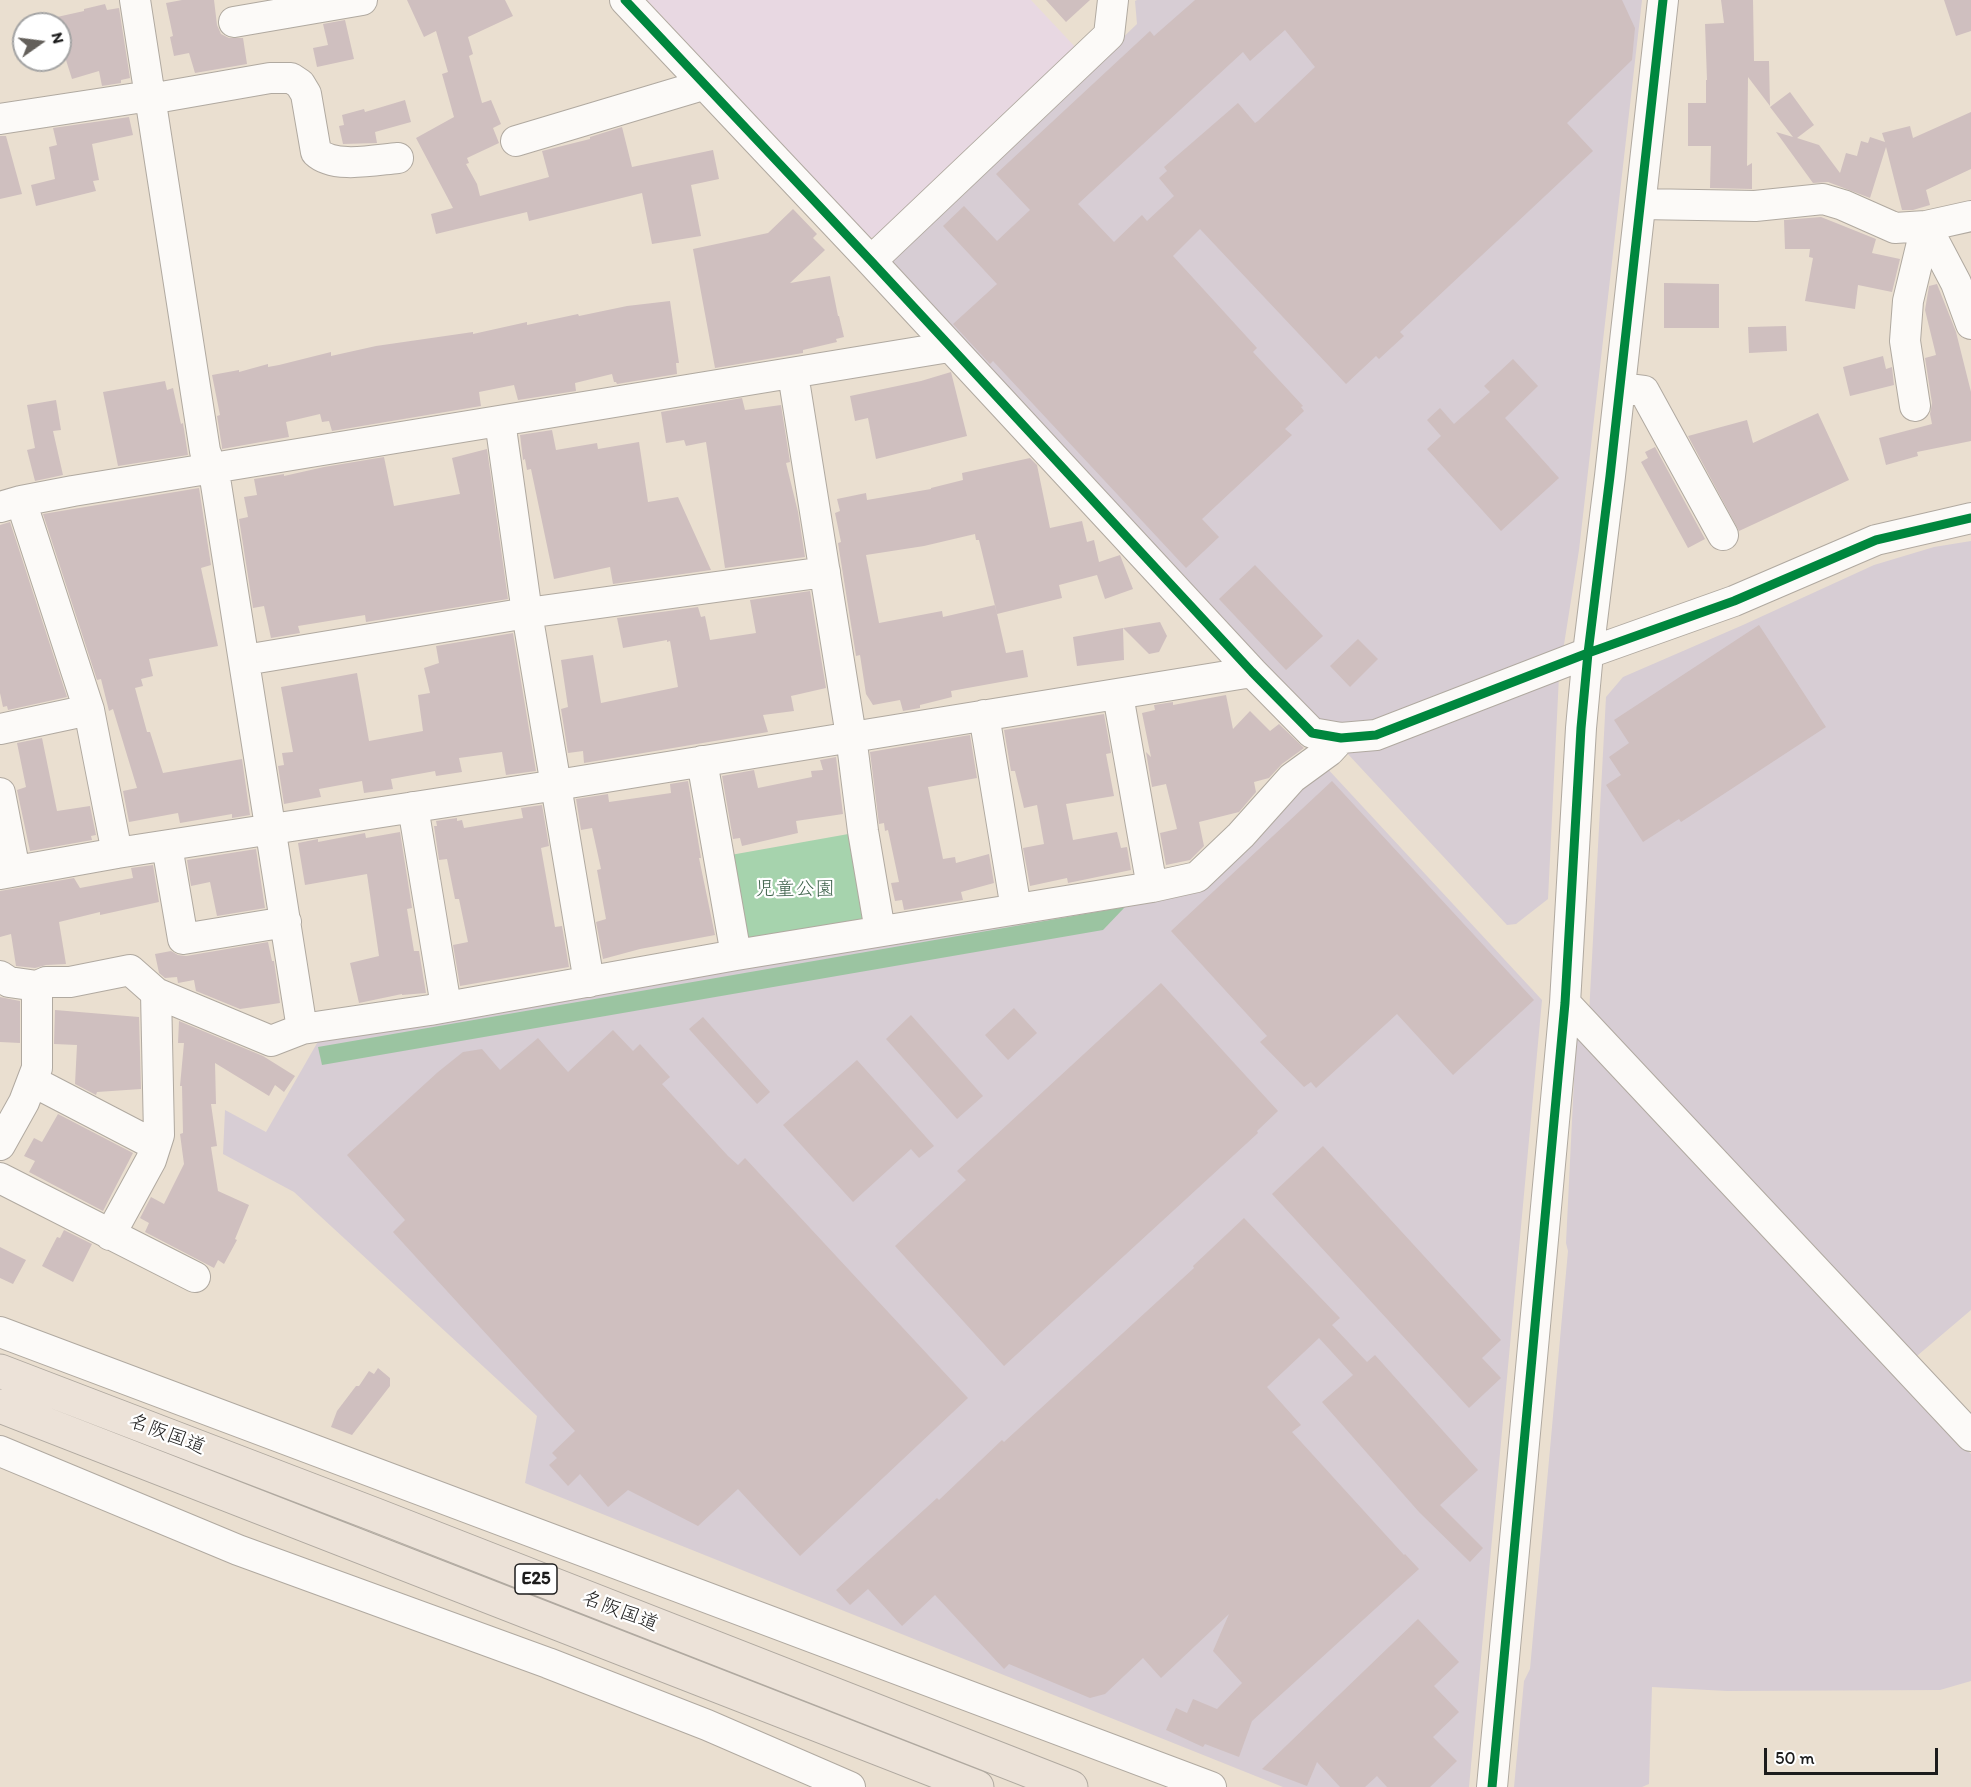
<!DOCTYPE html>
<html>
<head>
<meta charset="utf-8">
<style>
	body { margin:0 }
	#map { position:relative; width:1971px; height:1787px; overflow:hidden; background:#eadfd0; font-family:Itim,sans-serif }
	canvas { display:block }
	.north { position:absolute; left:12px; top:12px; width:60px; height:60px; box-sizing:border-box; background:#fff; border:2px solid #a4a4a4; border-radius:50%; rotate:76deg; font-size:16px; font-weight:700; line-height:24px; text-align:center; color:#1c1c1c }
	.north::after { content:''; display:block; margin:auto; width:21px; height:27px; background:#64605b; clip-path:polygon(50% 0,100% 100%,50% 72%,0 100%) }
	.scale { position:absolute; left:1764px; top:1748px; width:174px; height:27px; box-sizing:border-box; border:3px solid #1c1c1c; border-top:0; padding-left:8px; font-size:18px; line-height:21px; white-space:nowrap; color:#1c1c1c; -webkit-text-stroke:4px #fff; paint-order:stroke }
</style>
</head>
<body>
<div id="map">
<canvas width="1971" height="1787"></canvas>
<div class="north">N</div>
<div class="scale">50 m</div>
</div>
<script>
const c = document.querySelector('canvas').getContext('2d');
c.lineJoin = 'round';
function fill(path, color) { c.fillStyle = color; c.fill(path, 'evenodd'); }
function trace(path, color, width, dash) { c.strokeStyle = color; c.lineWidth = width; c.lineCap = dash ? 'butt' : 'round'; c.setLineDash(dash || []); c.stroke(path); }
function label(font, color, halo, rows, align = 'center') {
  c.font = font + ' Itim,"Klee One",sans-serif'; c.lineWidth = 4.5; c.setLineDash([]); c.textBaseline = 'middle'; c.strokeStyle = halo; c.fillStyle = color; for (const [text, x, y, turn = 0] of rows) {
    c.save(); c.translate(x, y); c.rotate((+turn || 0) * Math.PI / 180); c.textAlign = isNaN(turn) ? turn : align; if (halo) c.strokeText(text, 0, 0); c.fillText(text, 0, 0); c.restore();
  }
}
const built = new Path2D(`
	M 647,0 L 1031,0 L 1077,49 L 882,235 L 869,238 Z`);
const industrial = new Path2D(`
	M 1137,0 L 1642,0 L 1579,550 L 1559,676 L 1548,899 L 1516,924 L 1507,925 L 889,261 L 1137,24 L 1135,1 Z
	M 1971,541 L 1971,1310 L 1911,1361 L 1589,1014 L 1606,697 L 1623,677 L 1743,625 L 1874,565 L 1934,547 Z
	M 1325,766 L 1542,1000 L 1469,1787 L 1283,1787 L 525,1483 L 537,1416 L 294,1192 L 223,1154 L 225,1110 L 266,1132 L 320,1038 L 1200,885 Z
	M 1582,1036 L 1971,1454 L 1971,1681 L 1940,1690 L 1727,1691 L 1652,1687 L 1649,1784 L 1642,1787 L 1514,1787 L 1524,1681 L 1530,1669 L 1568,1251 L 1566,1243 L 1576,1039 Z`);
const green = new Path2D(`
	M 854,833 L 868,917 L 860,924 L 742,939 L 725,856 Z`);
const forest = new Path2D(`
	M 1125,907 L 1103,930 L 322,1065 L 318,1047 Z`);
const building = new Path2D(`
	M 182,0 L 214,0 L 217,25 L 221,34 L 229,38 L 243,38 L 247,64 L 195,73 L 189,53 L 174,56 L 170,37 L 173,36 L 166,3 Z
	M 407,0 L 505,0 L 513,16 L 468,37 L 473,54 L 469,56 L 482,103 L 491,100 L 501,124 L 493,128 L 499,143 L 467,158 L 469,163 L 466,164 L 477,184 L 480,196 L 549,177 L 542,151 L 590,139 L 590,137 L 622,127 L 632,167 L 713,150 L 719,179 L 691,185 L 701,236 L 652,244 L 642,193 L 529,221 L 527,212 L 436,234 L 431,214 L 453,208 L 416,138 L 454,117 L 442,74 L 448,72 L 436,31 L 424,37 Z
	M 1046,0 L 1090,0 L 1066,22 Z
	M 1195,0 L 1622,0 L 1635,28 L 1632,60 L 1567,123 L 1593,151 L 1400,332 L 1404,336 L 1379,359 L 1376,356 L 1346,384 L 1200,229 L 1173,256 L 1257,348 L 1253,352 L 1303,406 L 1301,407 L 1304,411 L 1285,429 L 1292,435 L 1202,519 L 1219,537 L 1186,568 L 993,361 L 990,364 L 953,324 L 997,284 L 943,226 L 964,206 L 997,241 L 1030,210 L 996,174 L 1150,31 L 1154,36 ZM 1285,30 L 1315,67 L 1258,121 L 1255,123 L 1238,103 L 1164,167 L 1167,171 L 1159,178 L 1174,196 L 1147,221 L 1142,215 L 1114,242 L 1078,204 L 1243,52 L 1250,61 Z
	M 1721,0 L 1753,0 L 1754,61 L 1769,61 L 1770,106 L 1748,77 L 1747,166 L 1752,163 L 1752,189 L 1710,188 L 1711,146 L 1688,146 L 1688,103 L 1706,103 L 1706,80 L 1707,80 L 1705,24 L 1724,23 Z
	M 1944,0 L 1971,0 L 1971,31 L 1956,36 Z
	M 105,4 L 107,10 L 119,8 L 130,78 L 121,80 L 121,83 L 102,86 L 99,71 L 72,79 L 66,60 L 60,62 L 60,24 L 58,24 L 57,17 L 84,11 L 84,9 Z
	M 345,20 L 354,59 L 317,67 L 313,48 L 328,45 L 323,24 Z
	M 1790,92 L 1814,125 L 1797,138 L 1819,145 L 1840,173 L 1846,153 L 1857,156 L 1861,141 L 1868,143 L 1870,137 L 1885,142 L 1882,133 L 1910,126 L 1913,138 L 1971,112 L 1971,169 L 1926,190 L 1930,205 L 1913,210 L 1902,210 L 1886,147 L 1870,198 L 1828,182 L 1813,183 L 1776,132 L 1793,137 L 1770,107 Z
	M 405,100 L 411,122 L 375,132 L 377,143 L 343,144 L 339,126 L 344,125 L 342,115 L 364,109 L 365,112 Z
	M 129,117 L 133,135 L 92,144 L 99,180 L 93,181 L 96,191 L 36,206 L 31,185 L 55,179 L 49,147 L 57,145 L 53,128 Z
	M 0,136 L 6,136 L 22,194 L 0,199 Z
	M 793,209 L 817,234 L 813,238 L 825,250 L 790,283 L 830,276 L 838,316 L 839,316 L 844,337 L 836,339 L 837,342 L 803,350 L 803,353 L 715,368 L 693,249 L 768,233 Z
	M 1821,217 L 1876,239 L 1872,253 L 1900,259 L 1892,292 L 1858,285 L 1855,309 L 1805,301 L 1813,258 L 1809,257 L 1810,249 L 1785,249 L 1784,220 Z
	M 1664,283 L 1719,284 L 1719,328 L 1664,328 Z
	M 1937,284 L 1956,332 L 1971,392 L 1971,441 L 1917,452 L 1918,456 L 1886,465 L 1879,438 L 1932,424 L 1930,414 L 1932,403 L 1925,358 L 1936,355 L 1925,310 L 1929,286 Z
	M 670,301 L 679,363 L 676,363 L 677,374 L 617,384 L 616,382 L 614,382 L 612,374 L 575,383 L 576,391 L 518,400 L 514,385 L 479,392 L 481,406 L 332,431 L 329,421 L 322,422 L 320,414 L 286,422 L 289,437 L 222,449 L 222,447 L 217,416 L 220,415 L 212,375 L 239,370 L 239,372 L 268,364 L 268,367 L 279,365 L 331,352 L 331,356 L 376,346 L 473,332 L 473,334 L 527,322 L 527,325 L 578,314 L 579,316 L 627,306 Z
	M 1786,326 L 1787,351 L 1749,353 L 1748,327 Z
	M 1883,356 L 1886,369 L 1892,367 L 1894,385 L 1850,396 L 1843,367 Z
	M 1513,359 L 1538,386 L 1505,418 L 1559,478 L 1501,531 L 1427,449 L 1441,436 L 1427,420 L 1440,408 L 1454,424 L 1490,392 L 1484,386 Z
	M 951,372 L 967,436 L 876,459 L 868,418 L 855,421 L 850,396 L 921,381 Z
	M 165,381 L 167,390 L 173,388 L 181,424 L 183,423 L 188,455 L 118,466 L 103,392 Z
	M 742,398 L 745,410 L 781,405 L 790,462 L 786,463 L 798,512 L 805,557 L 725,568 L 706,442 L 686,446 L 684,440 L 666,443 L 661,412 Z
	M 56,400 L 61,430 L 53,431 L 63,475 L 35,481 L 27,450 L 35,448 L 27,405 Z
	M 1818,413 L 1849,480 L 1739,531 L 1688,436 L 1747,420 L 1753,443 Z
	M 552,430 L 556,450 L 597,443 L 598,449 L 639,442 L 648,502 L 678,497 L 711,570 L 613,584 L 610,567 L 554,579 L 531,469 L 527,470 L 525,459 L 523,460 L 520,435 Z
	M 1655,447 L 1705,539 L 1688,548 L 1641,462 L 1648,458 L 1645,452 Z
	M 487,449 L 508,599 L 366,622 L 365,615 L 298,626 L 300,633 L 271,638 L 264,606 L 253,608 L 239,519 L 248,517 L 244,497 L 257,495 L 254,479 L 284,474 L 284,476 L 324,467 L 384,457 L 394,506 L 460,494 L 452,458 Z
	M 1030,458 L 1037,465 L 1050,528 L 1082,521 L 1087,542 L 1094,540 L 1099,562 L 1120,555 L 1133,589 L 1105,599 L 1097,575 L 1059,585 L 1062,598 L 997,614 L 979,540 L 976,540 L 975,534 L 924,546 L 866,555 L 879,623 L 942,611 L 943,617 L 995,605 L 1006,653 L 1023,650 L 1028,677 L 951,691 L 952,697 L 920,705 L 920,708 L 903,711 L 900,700 L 873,705 L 866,694 L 860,655 L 856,656 L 838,543 L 841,542 L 835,513 L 840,511 L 837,499 L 866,493 L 867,500 L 931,489 L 931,488 L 963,480 L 962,473 Z
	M 199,488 L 211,565 L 201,568 L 218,646 L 149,659 L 153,676 L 141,679 L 143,686 L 135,688 L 147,732 L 150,732 L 163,773 L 242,759 L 250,815 L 232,818 L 232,814 L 180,823 L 178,813 L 129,822 L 123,791 L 137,788 L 113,709 L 109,711 L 101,679 L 97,680 L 43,514 Z
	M 10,522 L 67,697 L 8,710 L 7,706 L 3,707 L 0,693 L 0,525 Z
	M 1255,565 L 1323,636 L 1286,670 L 1219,599 Z
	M 810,591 L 826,688 L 791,696 L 794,711 L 763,715 L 768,732 L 584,763 L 583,751 L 568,753 L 561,709 L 568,707 L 561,660 L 593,655 L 601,703 L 678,687 L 670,641 L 667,642 L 667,640 L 623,648 L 617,618 L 698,607 L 701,617 L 705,616 L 710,640 L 756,633 L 750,600 Z
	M 1160,622 L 1167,636 L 1159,652 L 1149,654 L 1123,628 Z
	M 1759,625 L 1826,727 L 1681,822 L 1679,819 L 1643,842 L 1606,785 L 1621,775 L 1609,757 L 1629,743 L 1614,720 Z
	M 1123,628 L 1124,660 L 1077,666 L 1073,637 Z
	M 513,633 L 536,771 L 506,775 L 502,752 L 459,758 L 462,772 L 436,776 L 435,771 L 391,779 L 393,789 L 364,793 L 362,781 L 319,789 L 321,797 L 284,804 L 278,766 L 284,765 L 282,753 L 293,752 L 281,687 L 357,673 L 369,741 L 423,731 L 418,695 L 430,693 L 424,668 L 439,663 L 436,646 Z
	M 1358,639 L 1378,659 L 1350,687 L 1330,666 Z
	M 1226,695 L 1233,729 L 1250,711 L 1270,731 L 1279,724 L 1304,748 L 1282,764 L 1269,778 L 1254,782 L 1256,792 L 1239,812 L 1199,822 L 1204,846 L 1190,860 L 1166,865 L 1160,833 L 1177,829 L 1166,784 L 1152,787 L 1146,752 L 1151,757 L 1142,713 L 1155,710 L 1154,705 L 1173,702 L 1173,705 Z
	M 1104,714 L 1111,753 L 1106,754 L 1114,796 L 1066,804 L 1073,840 L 1117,832 L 1121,848 L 1127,847 L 1131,870 L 1068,883 L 1067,878 L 1030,886 L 1023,848 L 1044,844 L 1037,805 L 1024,808 L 1015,771 L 1011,771 L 1004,730 Z
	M 970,735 L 977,778 L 928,787 L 943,859 L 955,857 L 956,863 L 989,854 L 994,883 L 961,892 L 963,900 L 904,910 L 902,900 L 895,901 L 891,883 L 899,882 L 888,830 L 885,831 L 884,823 L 879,824 L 870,752 Z
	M 42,738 L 57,811 L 90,806 L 96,835 L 91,836 L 92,840 L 30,851 L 17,790 L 26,787 L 17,743 Z
	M 836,757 L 843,814 L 796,821 L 798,833 L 742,846 L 740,838 L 733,839 L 722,776 L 754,770 L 758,788 L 812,777 L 811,771 L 823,770 L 820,760 Z
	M 688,781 L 701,858 L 699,858 L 715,935 L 640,949 L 603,959 L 596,922 L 606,919 L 597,870 L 601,869 L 592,828 L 581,830 L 576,799 L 608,794 L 609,802 L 671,793 L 670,784 Z
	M 1332,781 L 1534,1000 L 1453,1075 L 1397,1014 L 1316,1088 L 1311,1082 L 1304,1087 L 1260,1042 L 1267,1036 L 1171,931 Z
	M 542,805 L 549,846 L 541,848 L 555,927 L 562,926 L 569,967 L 460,986 L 453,945 L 468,942 L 459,899 L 455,899 L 447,859 L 439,860 L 434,826 L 437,826 L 436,821 L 457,818 L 457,821 L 462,820 L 464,828 L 523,818 L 521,808 Z
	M 400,832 L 412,908 L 407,909 L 414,951 L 419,951 L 426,993 L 402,995 L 402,994 L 359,1003 L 350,963 L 379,956 L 367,874 L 305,885 L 298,843 L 318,839 L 318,842 L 365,833 L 366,838 Z
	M 256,849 L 265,908 L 217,916 L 210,882 L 191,886 L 187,860 Z
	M 153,865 L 159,902 L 100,915 L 100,912 L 59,922 L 66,964 L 46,965 L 35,968 L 16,966 L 11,934 L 0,937 L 0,891 L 74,878 L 80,888 L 133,878 L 131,868 Z
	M 268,942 L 272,961 L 274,961 L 280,1003 L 240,1009 L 196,991 L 194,980 L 178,983 L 177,977 L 165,978 L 159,973 L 155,954 L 171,951 L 178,955 L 186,956 Z
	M 1161,983 L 1278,1111 L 1257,1131 L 1258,1133 L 1004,1366 L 895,1246 L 966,1180 L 957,1171 Z
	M 0,997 L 20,1001 L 20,1043 L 0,1042 Z
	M 1014,1008 L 1037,1033 L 1008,1060 L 985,1035 Z
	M 55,1010 L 139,1017 L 141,1089 L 97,1092 L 96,1095 L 75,1084 L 77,1045 L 54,1044 Z
	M 911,1015 L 983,1096 L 957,1119 L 886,1039 Z
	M 703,1017 L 770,1092 L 757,1104 L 689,1029 Z
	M 179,1021 L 263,1056 L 295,1076 L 284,1092 L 275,1085 L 269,1096 L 215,1063 L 216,1104 L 211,1104 L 217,1146 L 211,1147 L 218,1191 L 249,1205 L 235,1239 L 237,1240 L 224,1264 L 218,1260 L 214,1268 L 145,1232 L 149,1223 L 140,1218 L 151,1197 L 164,1204 L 184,1164 L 180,1134 L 183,1133 L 182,1086 L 180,1086 L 184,1043 L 178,1043 Z
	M 613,1030 L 633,1051 L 640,1044 L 670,1077 L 662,1084 L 728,1156 L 738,1165 L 745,1158 L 968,1398 L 800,1556 L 738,1489 L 698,1526 L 628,1490 L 608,1507 L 580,1474 L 568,1486 L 549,1465 L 557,1458 L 552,1453 L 575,1431 L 393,1232 L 405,1220 L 347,1155 L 438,1072 L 463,1052 L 482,1049 L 500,1070 L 538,1038 L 568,1072 Z
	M 857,1060 L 934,1146 L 919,1158 L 911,1149 L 853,1202 L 783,1125 Z
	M 58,1114 L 133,1153 L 103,1211 L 29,1172 L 35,1161 L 24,1156 L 34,1138 L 42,1142 Z
	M 1323,1146 L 1501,1340 L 1482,1358 L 1501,1378 L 1469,1408 L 1272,1194 Z
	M 1244,1218 L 1340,1318 L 1332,1325 L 1367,1362 L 1375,1355 L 1478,1470 L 1440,1505 L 1483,1548 L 1470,1562 L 1419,1512 L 1322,1402 L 1353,1375 L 1319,1338 L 1267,1387 L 1301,1425 L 1292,1432 L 1404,1555 L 1405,1554 L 1419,1569 L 1252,1721 L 1239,1757 L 1205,1744 L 1203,1747 L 1166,1730 L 1176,1708 L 1187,1713 L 1193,1699 L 1217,1709 L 1242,1683 L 1213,1651 L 1229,1614 L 1161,1678 L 1143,1658 L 1105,1694 L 1090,1698 L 1009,1664 L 1004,1669 L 935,1595 L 902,1626 L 868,1589 L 850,1605 L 836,1590 L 937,1498 L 939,1500 L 1002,1440 L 1004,1442 L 1194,1268 L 1193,1266 Z
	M 64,1230 L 92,1244 L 73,1282 L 42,1266 L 57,1237 L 60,1238 Z
	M 0,1247 L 26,1260 L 13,1284 L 0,1278 Z
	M 378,1368 L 390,1378 L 390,1386 L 352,1435 L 331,1427 L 337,1411 L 356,1386 L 359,1386 L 369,1371 L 374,1374 Z
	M 1418,1619 L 1459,1662 L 1434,1686 L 1459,1712 L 1433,1737 L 1457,1761 L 1430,1787 L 1387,1787 L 1377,1776 L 1365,1787 L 1340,1787 L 1317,1762 L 1307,1786 L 1262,1769 Z`);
const minor = new Path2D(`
	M 135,0 L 205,451 L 215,478 L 302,1029
	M 625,0 L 871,261 L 1252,672 L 1312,733 L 1341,738 L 1376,735 L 1588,653 L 1734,601 L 1876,540 L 1971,518
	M 234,22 L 362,0
	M 150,99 L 270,78 L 291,78 L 300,84 L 306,94 L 316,152 C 334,169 375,160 398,158
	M 0,119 L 150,96
	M 516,141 L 703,85
	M 1641,204 L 1755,206 L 1823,199 L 1843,205 L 1895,228 L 1926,226 L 1971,216
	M 1926,226 L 1956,283 L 1971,324
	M 871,261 L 1109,35 L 1113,0
	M 793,374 L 851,736 L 863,831 L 880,931
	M 1620,388 L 1644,391 L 1723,535
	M 1915,406 L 1905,341 L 1908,301 L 1926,226
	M 500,421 L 527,613 L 589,982
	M 21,501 L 89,710 L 117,853
	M 0,507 L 21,501 L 73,491 L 949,347
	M 245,660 L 527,613 L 825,572
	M 1118,695 L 1152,887
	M 984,715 L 1016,909
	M 0,729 L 89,710
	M 702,761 L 736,955
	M 0,793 L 15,871
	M 413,807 L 446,1006
	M 167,846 L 183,939 L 286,922
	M 0,874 L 117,853 L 557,785 L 1252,672
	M 0,976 L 9,982 L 37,986 L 46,982 L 70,982 L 130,970 L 156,993 L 271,1041 L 302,1029 L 430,1010 L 736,955 L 1152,887 L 1197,877 L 1241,835 L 1292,778 L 1329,751 L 1341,738
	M 1565,1003 L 1971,1436
	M 32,1081 L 155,1145
	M 0,1145 L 24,1102 L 37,1068 L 37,986
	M 0,1178 L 195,1277
	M 110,1235 L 151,1160 L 159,1135 L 156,993
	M 0,1332 L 1211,1787
	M 0,1451 L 238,1550 L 548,1663 L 707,1725 L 850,1787
	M 1492,1787 L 1565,1003 L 1581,728 L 1588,653 L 1610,476 L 1663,0`);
const highway = new Path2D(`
	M 0,1371 L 376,1515 L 1071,1787
	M 0,1406 L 977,1787`);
const cycleway = new Path2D(`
	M 625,0 L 871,261 L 1252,672 L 1312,733 L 1341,738 L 1376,735 L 1588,653 L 1734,601 L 1876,540 L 1971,518
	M 1492,1787 L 1565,1003 L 1581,728 L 1588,653 L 1610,476 L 1663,0`);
const shields = [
	[536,1579,42]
];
const shieldNames = [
	["E25",536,1579]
];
const parkNames = [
	["児童公園",795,890]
];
const streetNames = [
	["名阪国道",167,1435,21],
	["名阪国道",620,1612,21]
];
fill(built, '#e8d8e2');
fill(industrial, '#d7cdd4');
fill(green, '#a6d3ad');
fill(forest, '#9bc4a1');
fill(building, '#cfbfbf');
trace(minor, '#b0a9a0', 32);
trace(highway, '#b0a9a0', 35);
trace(minor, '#fcfaf8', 30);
trace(highway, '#ece2d8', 33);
trace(cycleway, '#00873e', 9);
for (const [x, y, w] of shields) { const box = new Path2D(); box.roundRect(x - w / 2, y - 15, w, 30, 4.5); c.fillStyle = '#fff'; c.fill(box); trace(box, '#1c1c1c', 1.5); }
label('bold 18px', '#1c1c1c', null, shieldNames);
label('20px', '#3d614a', '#fff', parkNames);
label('20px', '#1c1c1c', '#fff', streetNames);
</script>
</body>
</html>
